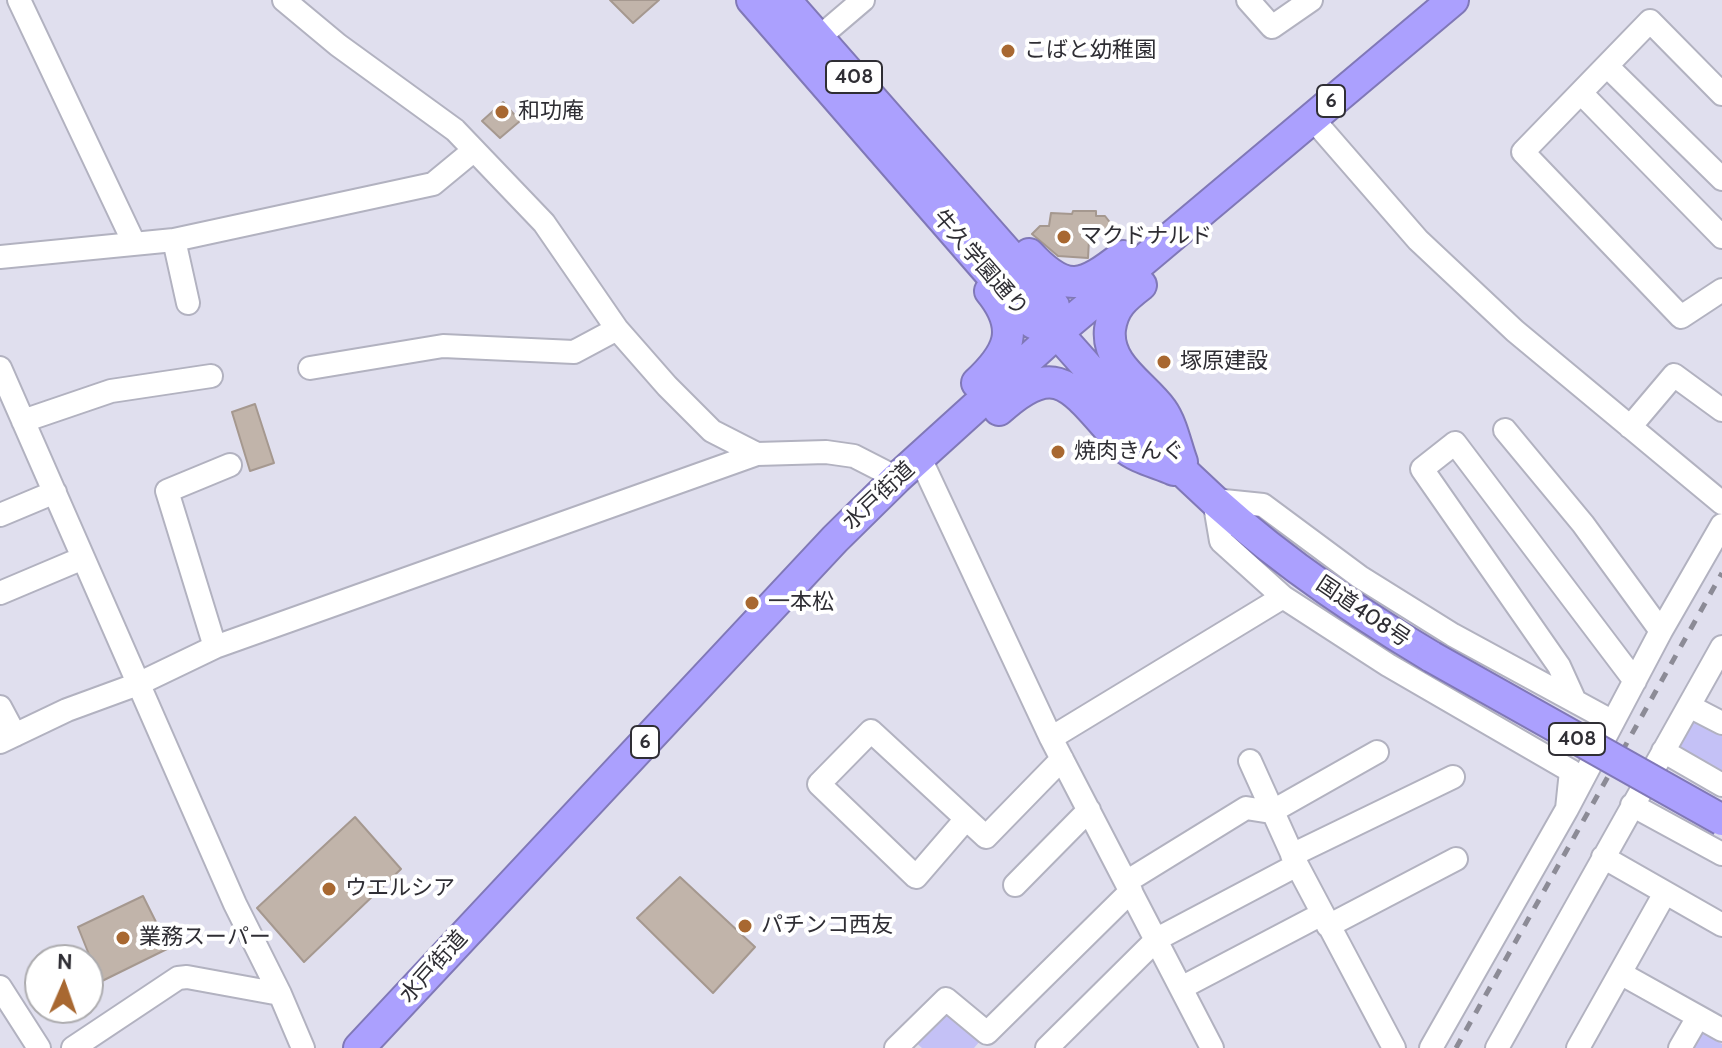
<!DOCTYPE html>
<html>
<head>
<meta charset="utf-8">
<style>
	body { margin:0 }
	#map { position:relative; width:1722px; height:1048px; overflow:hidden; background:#e0dfee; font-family:Cabin,sans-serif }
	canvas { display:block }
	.north { position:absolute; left:24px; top:944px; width:80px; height:80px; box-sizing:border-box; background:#fff; border:2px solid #acabae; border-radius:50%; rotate:2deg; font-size:22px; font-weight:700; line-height:32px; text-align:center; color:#2f2e34 }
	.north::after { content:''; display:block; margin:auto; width:28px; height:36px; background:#a86831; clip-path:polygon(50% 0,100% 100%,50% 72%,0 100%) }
</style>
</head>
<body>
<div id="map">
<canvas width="1722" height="1048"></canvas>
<div class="north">N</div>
</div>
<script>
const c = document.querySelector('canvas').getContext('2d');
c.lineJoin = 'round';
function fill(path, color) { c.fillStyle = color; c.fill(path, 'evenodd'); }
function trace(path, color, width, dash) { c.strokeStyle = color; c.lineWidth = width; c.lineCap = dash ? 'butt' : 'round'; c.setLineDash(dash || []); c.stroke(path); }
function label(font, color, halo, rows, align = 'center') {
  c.font = font + ' Cabin,"Noto Sans JP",sans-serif'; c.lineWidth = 8; c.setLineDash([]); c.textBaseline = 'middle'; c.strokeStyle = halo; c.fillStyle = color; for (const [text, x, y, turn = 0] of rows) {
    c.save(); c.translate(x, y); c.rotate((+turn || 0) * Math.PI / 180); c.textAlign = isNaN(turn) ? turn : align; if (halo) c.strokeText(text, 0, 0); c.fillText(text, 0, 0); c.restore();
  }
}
const green = new Path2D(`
	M 1706,719 L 1722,728 L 1722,781 L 1684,760 L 1680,746 L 1693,723 Z
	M 945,1008 L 980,1041 L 974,1048 L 922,1048 L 914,1041 Z
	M 1701,1032 L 1722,1044 L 1722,1048 L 1689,1048 Z`);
const building = new Path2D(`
	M 610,0 L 659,0 L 633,23 Z
	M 503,102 L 520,121 L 500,138 L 482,121 Z
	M 1073,211 L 1096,211 L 1096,216 L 1105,216 L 1112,225 L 1089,240 L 1088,258 L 1058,256 L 1032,234 L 1040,226 L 1049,226 L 1051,213 L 1072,214 Z
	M 255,404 L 274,463 L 250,471 L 232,412 Z
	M 355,817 L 401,869 L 304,962 L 257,908 Z
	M 680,877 L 755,947 L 713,993 L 637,918 Z
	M 143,896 L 169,948 L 100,982 L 78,927 Z`);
const minor = new Path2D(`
	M 19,0 L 134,243
	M 284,0 L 338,45 L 455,130 L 544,223 L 617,329 L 667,386 L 712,431 L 757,454
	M 1248,0 L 1272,27 L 1311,0
	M 809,46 L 863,0
	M 1607,66 L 1722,179
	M 1581,93 L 1722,237
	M 1722,94 L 1650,21 L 1523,152 L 1681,317 L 1722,290
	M 1311,117 L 1418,240 L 1515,331 L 1722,503
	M 174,240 L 188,303
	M 0,257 L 174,240 L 433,184 L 473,151
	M 0,368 L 235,904 L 280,994 L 303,1048
	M 310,368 L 443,346 L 574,352 L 617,329
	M 23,421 L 111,391 L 211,376
	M 1630,427 L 1674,375 L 1722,410
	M 1505,430 L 1583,524 L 1661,631
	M 920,458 L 1051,738 L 1212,1048
	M 0,515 L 55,492
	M 0,593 L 83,558
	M 215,647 L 167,491 L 230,465
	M 1574,699 L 1559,666 L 1422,469 L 1455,443 L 1635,681
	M 1689,706 L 1722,723
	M 0,707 L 15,735
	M 1051,738 L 1283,597
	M 0,742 L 67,710 L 138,684 L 215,647 L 757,454 L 826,452 L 854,456 L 897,478
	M 1663,751 L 1722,785
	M 1632,805 L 1722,854
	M 1567,809 L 1571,771 L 1388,665 L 1283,597 L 1221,541 L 1214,500 L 1263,505 L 1360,577 L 1453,635 L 1613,722
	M 966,819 L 916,877 L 819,784 L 871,731 L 986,837 L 1062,759
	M 1292,855 L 1453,777
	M 1603,857 L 1722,925
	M 1297,865 L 1394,1048
	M 1126,882 L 1246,808 L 1271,812 L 1377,752
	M 1015,885 L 1089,810
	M 1328,926 L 1456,859
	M 1620,973 L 1722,1030
	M 0,987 L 39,1048
	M 1181,988 L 1322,914
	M 73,1048 L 178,978 L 187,977 L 280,994
	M 896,1048 L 946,999 L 987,1033 L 1131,891
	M 1047,1048 L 1157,939 L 1297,865 L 1250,761
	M 1431,1048 L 1567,809 L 1661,631 L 1722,525
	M 1497,1048 L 1722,647
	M 1578,1048 L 1665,893
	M 1680,1048 L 1698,1017`);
const highway = new Path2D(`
	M 752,0 L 1033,323 L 1057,333 C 1101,381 1142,432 1189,477 C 1261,547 1346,606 1432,657
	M 785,0 L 1054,306 L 1057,333
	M 1029,254 C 1067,295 1083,287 1123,256
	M 1141,285 C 1124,298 1113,307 1110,329 C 1106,365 1143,384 1162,410 C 1172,424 1176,446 1182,462
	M 977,383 C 1009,353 1021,329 990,291
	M 999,410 C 1052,362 1068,382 1108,428 C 1113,434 1118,442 1124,447 C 1136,458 1159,463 1174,470
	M 359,1048 L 835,539 L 897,478 L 1057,333 L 1453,0`);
const rail = new Path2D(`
	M 1456,1048 L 1722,573`);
const highwayBridge = new Path2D(`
	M 1432,657 L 1722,820`);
const markers = [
	[1008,51,8,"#a86831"],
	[502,112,8,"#a86831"],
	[1064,237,8,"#a86831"],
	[1164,362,8,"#a86831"],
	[1058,452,8,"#a86831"],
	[752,603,8,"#a86831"],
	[329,889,8,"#a86831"],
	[745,926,8,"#a86831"],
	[123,938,8,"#a86831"]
];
const shields = [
	[854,77,56],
	[1331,101,28],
	[1577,739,56],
	[645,742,28]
];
const shieldNames = [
	["408",854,77],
	["6",1331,101],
	["408",1577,739],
	["6",645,742]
];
const poiNames = [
	["こばと幼稚園",1024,51],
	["和功庵",518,112],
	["マクドナルド",1080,237],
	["塚原建設",1180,362],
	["焼肉きんぐ",1074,452],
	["一本松",768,603],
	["ウエルシア",345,889],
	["パチンコ西友",761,926],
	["業務スーパー",139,938]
];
const streetNames = [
	["牛久学園通り",980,263,49],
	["水戸街道",879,496,-43],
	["国道408号",1363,612,34],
	["水戸街道",434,967,-48]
];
fill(green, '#c4c1f6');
fill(building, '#c1b4aa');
trace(building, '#a5988f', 2);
trace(minor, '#b2b2c0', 26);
trace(highway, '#8078b7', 34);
trace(minor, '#fff', 22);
trace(highway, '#aba0fe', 30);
trace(rail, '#8c8b96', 5, [10, 10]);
trace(highwayBridge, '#8078b7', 34, []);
trace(highwayBridge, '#aba0fe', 30);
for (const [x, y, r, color] of markers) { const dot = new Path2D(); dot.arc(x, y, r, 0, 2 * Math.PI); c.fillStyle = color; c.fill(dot); trace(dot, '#fff', 3); }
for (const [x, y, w] of shields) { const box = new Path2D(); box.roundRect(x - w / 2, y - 16, w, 32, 6); c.fillStyle = '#fff'; c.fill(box); trace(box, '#2f2e34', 2); }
label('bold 20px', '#2f2e34', null, shieldNames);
label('22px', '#2f2e34', '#fff', poiNames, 'left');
label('22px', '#2f2e34', '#fff', streetNames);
</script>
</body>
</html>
